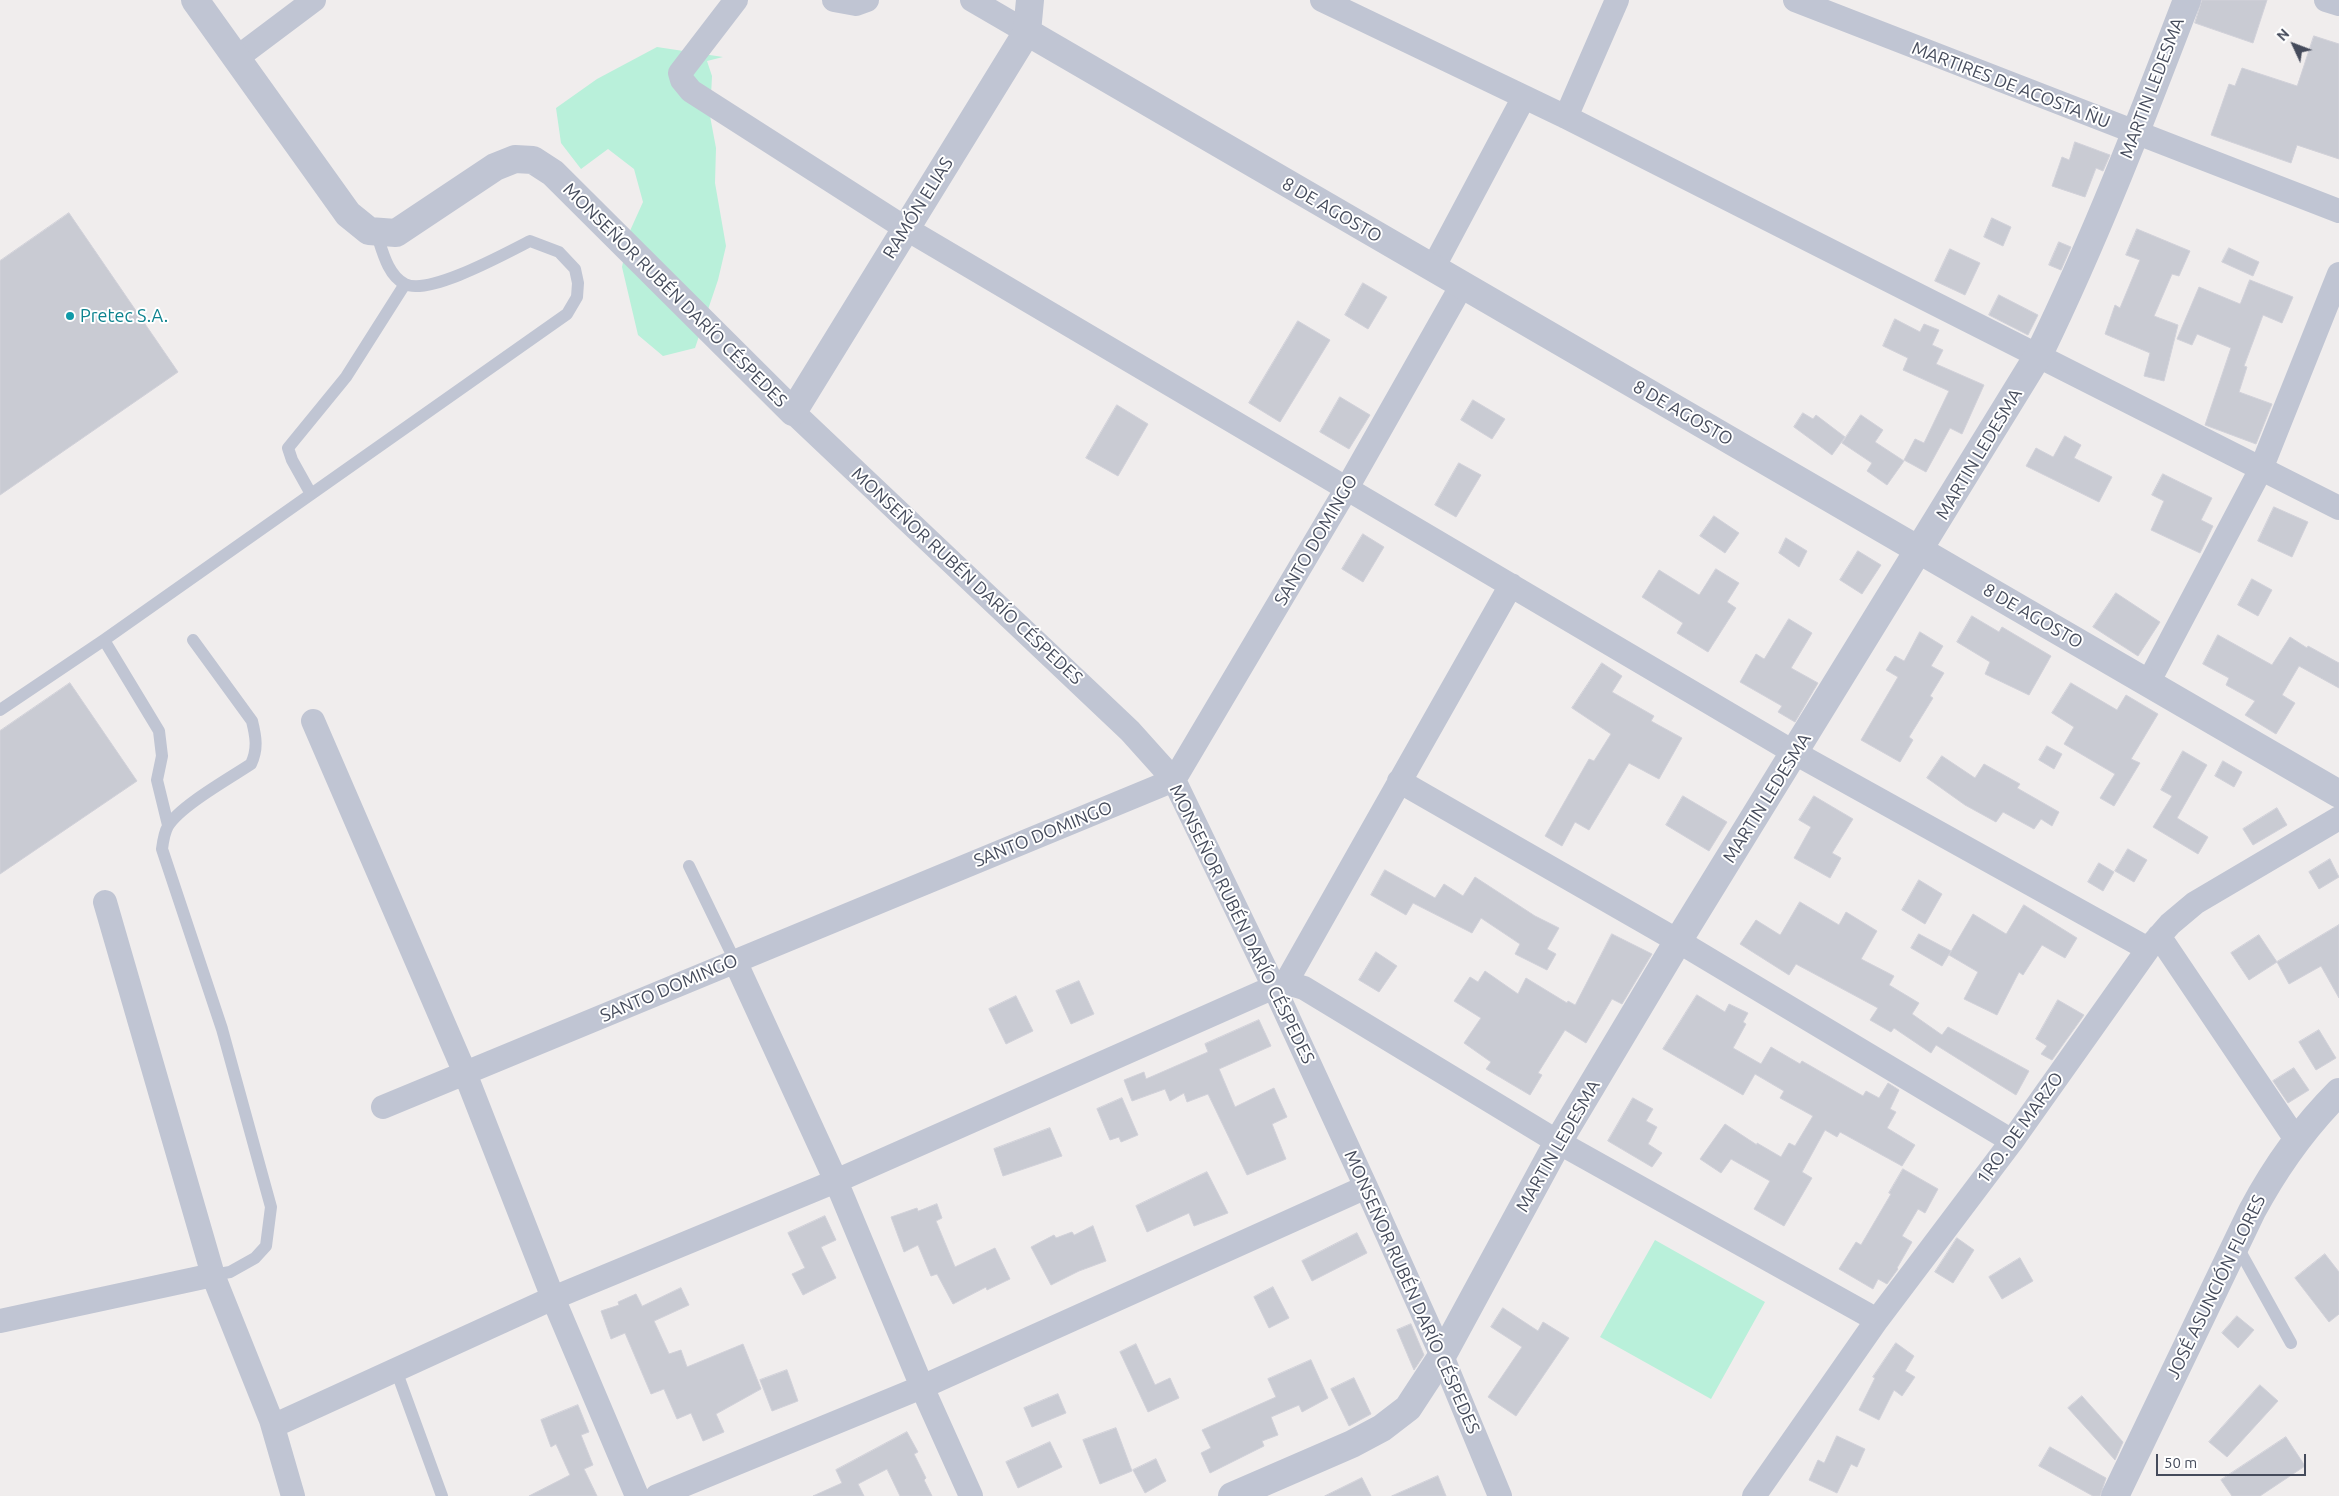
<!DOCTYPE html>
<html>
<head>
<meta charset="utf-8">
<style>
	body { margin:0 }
	#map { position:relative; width:2339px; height:1496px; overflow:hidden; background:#f0eded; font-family:Ubuntu,sans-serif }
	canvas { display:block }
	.north { position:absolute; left:2269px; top:20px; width:50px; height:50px; -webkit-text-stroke:4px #fff; paint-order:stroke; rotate:313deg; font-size:14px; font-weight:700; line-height:20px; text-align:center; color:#454b5b }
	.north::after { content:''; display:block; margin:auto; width:18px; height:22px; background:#454b5b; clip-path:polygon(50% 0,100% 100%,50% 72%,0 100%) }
	.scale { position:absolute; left:2156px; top:1454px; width:150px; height:22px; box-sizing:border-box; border:2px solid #454b5b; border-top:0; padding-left:6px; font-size:15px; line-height:18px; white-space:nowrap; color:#454b5b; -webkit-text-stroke:4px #fff; paint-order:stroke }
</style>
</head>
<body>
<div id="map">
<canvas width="2339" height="1496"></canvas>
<div class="north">N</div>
<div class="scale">50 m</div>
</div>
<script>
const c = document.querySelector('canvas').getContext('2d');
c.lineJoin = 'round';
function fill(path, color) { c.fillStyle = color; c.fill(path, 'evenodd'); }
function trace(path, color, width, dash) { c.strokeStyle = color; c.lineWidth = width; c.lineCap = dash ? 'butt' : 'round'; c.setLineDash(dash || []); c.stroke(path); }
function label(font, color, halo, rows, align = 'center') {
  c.font = font + ' Ubuntu,sans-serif'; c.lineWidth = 4; c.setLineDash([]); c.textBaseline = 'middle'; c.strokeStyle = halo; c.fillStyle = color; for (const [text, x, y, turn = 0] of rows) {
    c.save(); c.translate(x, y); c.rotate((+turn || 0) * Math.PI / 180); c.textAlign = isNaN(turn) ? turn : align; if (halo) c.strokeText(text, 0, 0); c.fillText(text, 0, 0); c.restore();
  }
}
const green = new Path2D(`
	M 657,47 L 723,57 L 707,61 L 712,76 L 710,116 L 716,148 L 715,183 L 726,246 L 718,280 L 695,348 L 663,356 L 638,335 L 622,267 L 629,233 L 643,202 L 634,169 L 608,149 L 581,169 L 561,143 L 556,108 L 597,79 Z
	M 1655,1240 L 1765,1302 L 1711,1399 L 1600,1337 Z`);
const building = new Path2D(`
	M 2202,0 L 2267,0 L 2253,43 L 2195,23 Z
	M 2314,36 L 2339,44 L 2339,159 L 2297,145 L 2291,163 L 2211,135 L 2229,84 L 2235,86 L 2242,68 L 2297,86 Z
	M 2075,142 L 2110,155 L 2103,171 L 2096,168 L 2085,197 L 2052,186 L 2062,157 L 2069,160 Z
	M 69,213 L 178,372 L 0,495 L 0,261 Z
	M 1992,218 L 2011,227 L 2003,246 L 1984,237 Z
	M 2137,229 L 2190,251 L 2179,276 L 2172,274 L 2154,316 L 2178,325 L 2164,381 L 2144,376 L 2150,353 L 2105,334 L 2115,305 L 2120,308 L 2140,260 L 2126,255 Z
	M 2059,242 L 2071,247 L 2061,270 L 2049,265 Z
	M 2229,248 L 2259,262 L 2253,276 L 2222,262 Z
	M 1950,249 L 1980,263 L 1965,295 L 1935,281 Z
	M 2250,280 L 2293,297 L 2282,323 L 2263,315 L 2244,366 L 2247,367 L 2239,392 L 2272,404 L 2256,444 L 2205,425 L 2231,348 L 2197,334 L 2192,345 L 2177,339 L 2199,287 L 2240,304 Z
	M 1363,283 L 1387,297 L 1368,329 L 1345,315 Z
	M 1999,295 L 2038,315 L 2028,335 L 1989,315 Z
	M 1895,319 L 1920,332 L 1924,324 L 1939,330 L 1932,345 L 1943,350 L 1936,364 L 1984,385 L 1962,434 L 1950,428 L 1926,472 L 1904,460 L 1915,439 L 1924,443 L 1949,391 L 1903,370 L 1908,358 L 1883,346 Z
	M 1298,321 L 1330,340 L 1280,422 L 1249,403 Z
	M 1340,397 L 1370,415 L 1349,449 L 1320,432 Z
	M 1473,400 L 1505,419 L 1492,439 L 1461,420 Z
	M 1117,405 L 1148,424 L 1118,476 L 1086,458 Z
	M 1803,413 L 1813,419 L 1816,415 L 1845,437 L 1832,455 L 1794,427 Z
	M 1861,415 L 1883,430 L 1875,442 L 1904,461 L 1887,485 L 1867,471 L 1872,463 L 1842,443 Z
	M 2065,436 L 2081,445 L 2074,458 L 2112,477 L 2099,502 L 2026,466 L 2036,448 L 2053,457 Z
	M 1459,463 L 1481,475 L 1456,517 L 1435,505 Z
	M 2163,474 L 2212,498 L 2201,520 L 2213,526 L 2200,553 L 2151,530 L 2164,501 L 2152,495 Z
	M 2274,507 L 2308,522 L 2292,557 L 2258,541 Z
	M 1714,516 L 1739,533 L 1725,553 L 1700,536 Z
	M 1363,534 L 1384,547 L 1363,582 L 1342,569 Z
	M 1786,538 L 1807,551 L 1799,567 L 1779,553 Z
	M 1858,551 L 1881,565 L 1862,594 L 1840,580 Z
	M 1716,569 L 1739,583 L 1727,602 L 1736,608 L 1708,652 L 1677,633 L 1683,623 L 1642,597 L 1659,570 L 1699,595 Z
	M 2252,579 L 2272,590 L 2258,616 L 2238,605 Z
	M 2116,593 L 2160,622 L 2138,656 L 2093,627 Z
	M 1972,616 L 1999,632 L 2002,627 L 2051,656 L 2029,695 L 1985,674 L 1990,662 L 1957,642 Z
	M 1789,619 L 1812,633 L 1791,668 L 1818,683 L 1795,722 L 1778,712 L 1782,706 L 1740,682 L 1756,654 L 1764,659 Z
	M 1920,632 L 1943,646 L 1931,666 L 1944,673 L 1930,696 L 1933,698 L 1909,737 L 1913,740 L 1900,762 L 1861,740 L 1898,677 L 1886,670 L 1895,656 L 1904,661 Z
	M 2218,635 L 2272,665 L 2290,637 L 2307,648 L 2308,646 L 2339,663 L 2339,688 L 2299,666 L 2282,695 L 2295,703 L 2276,734 L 2245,715 L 2255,701 L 2226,685 L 2229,678 L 2203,664 Z
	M 1602,663 L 1622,676 L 1612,692 L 1654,716 L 1651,721 L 1682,738 L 1659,779 L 1629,763 L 1589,830 L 1575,822 L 1562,846 L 1545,836 L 1589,759 L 1594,761 L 1611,734 L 1572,708 Z
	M 70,683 L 137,781 L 0,874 L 0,731 Z
	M 2071,683 L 2117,710 L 2126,695 L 2158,714 L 2131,759 L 2140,763 L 2114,806 L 2100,798 L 2115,774 L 2064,744 L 2074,727 L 2052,713 Z
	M 2047,746 L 2062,754 L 2054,769 L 2039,760 Z
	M 2183,751 L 2207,765 L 2177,818 L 2208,837 L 2198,854 L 2153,827 L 2172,796 L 2161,790 Z
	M 1942,756 L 1975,778 L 1984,764 L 2020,784 L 2017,788 L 2059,812 L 2052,826 L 2041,819 L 2034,829 L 2003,812 L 1996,822 L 1965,805 L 1927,778 Z
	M 2223,761 L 2242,772 L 2234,787 L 2215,776 Z
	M 1683,796 L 1727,822 L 1709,851 L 1666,825 Z
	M 1814,796 L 1853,819 L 1832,853 L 1841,858 L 1830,878 L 1794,858 L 1811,827 L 1799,820 Z
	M 2277,808 L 2287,825 L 2253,845 L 2243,829 Z
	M 2128,849 L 2147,860 L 2134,882 L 2115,871 Z
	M 2330,859 L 2339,877 L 2319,889 L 2309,872 Z
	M 2099,863 L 2114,872 L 2103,891 L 2088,882 Z
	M 1385,870 L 1435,898 L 1444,884 L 1463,896 L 1475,877 L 1535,916 L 1559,928 L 1547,949 L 1556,954 L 1547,970 L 1515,954 L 1520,944 L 1481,918 L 1472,933 L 1413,903 L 1406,915 L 1371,895 Z
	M 1919,880 L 1942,894 L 1925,924 L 1902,910 Z
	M 1800,902 L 1839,925 L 1846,912 L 1877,931 L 1861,959 L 1894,976 L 1889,985 L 1919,1003 L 1912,1014 L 1942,1035 L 1948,1027 L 2029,1071 L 2016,1095 L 1936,1045 L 1931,1053 L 1894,1028 L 1891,1032 L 1870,1020 L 1878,1008 L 1796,964 L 1789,975 L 1740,944 L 1756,920 L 1780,935 Z
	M 2024,905 L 2077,938 L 2065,958 L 2042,945 L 2023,975 L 2019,972 L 1997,1015 L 1964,999 L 1978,972 L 1949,955 L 1973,914 L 2006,934 Z
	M 2339,925 L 2339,998 L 2321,966 L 2289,984 L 2277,962 Z
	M 1612,934 L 1652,954 L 1622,1004 L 1612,999 L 1586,1043 L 1565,1030 L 1538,1073 L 1542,1075 L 1530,1095 L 1486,1069 L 1491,1062 L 1464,1043 L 1481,1018 L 1454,1001 L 1470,977 L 1478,982 L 1485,971 L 1518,994 L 1526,978 L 1567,1003 L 1568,1001 L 1575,1005 Z
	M 1919,934 L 1951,951 L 1942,966 L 1911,948 Z
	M 2259,935 L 2277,962 L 2249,980 L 2231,953 Z
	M 1376,952 L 1397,966 L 1379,992 L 1359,980 Z
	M 1079,981 L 1094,1014 L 1071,1024 L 1056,991 Z
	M 1697,995 L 1725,1012 L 1729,1004 L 1748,1013 L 1743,1022 L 1746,1024 L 1733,1048 L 1761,1064 L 1771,1047 L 1800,1064 L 1802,1061 L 1863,1096 L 1866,1091 L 1879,1098 L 1888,1083 L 1899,1090 L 1890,1109 L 1896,1112 L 1887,1128 L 1915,1145 L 1902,1166 L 1840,1132 L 1837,1137 L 1825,1130 L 1802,1172 L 1812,1178 L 1784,1226 L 1754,1209 L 1770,1181 L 1731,1159 L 1721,1173 L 1700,1159 L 1725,1124 L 1757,1145 L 1757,1143 L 1781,1157 L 1789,1143 L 1795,1146 L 1813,1116 L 1780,1098 L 1784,1091 L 1755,1074 L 1743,1095 L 1663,1049 Z
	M 1016,996 L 1033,1031 L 1006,1044 L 989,1009 Z
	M 2058,1000 L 2084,1015 L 2052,1060 L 2041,1054 L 2047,1046 L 2036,1039 Z
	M 1259,1020 L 1271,1046 L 1219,1069 L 1235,1107 L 1274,1088 L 1287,1117 L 1272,1124 L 1286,1159 L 1247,1175 L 1208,1094 L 1187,1102 L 1184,1093 L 1170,1101 L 1165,1089 L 1132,1101 L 1124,1080 L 1144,1072 L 1146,1079 L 1208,1052 L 1205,1044 Z
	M 2319,1030 L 2336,1058 L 2316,1070 L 2299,1042 Z
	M 2294,1068 L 2309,1090 L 2288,1103 L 2273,1081 Z
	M 1122,1098 L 1138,1135 L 1121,1142 L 1119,1137 L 1110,1140 L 1097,1109 Z
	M 1633,1098 L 1653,1109 L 1646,1121 L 1657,1127 L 1648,1144 L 1662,1153 L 1652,1167 L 1608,1141 Z
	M 1050,1128 L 1062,1156 L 1003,1176 L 994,1149 Z
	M 1903,1169 L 1938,1189 L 1925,1213 L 1918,1209 L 1902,1236 L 1912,1242 L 1897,1268 L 1898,1269 L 1887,1284 L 1878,1279 L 1873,1289 L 1839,1269 L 1856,1242 L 1861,1245 L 1891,1194 L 1889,1193 Z
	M 1207,1172 L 1228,1213 L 1194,1226 L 1189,1213 L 1147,1232 L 1136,1206 Z
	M 937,1204 L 942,1218 L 936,1221 L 955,1267 L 995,1248 L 1010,1279 L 987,1290 L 986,1287 L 953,1304 L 937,1274 L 931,1276 L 918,1245 L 904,1252 L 891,1217 L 917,1208 L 918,1211 Z
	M 825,1216 L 836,1240 L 821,1247 L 836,1278 L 803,1295 L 792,1274 L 805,1268 L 788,1233 Z
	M 1093,1226 L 1106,1261 L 1079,1271 L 1051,1285 L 1031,1247 L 1054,1235 L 1056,1238 L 1072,1232 L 1074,1235 Z
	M 1357,1233 L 1367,1253 L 1312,1281 L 1302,1261 Z
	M 1957,1238 L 1974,1250 L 1953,1283 L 1935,1272 Z
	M 2325,1254 L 2339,1272 L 2339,1314 L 2329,1322 L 2295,1278 Z
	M 2020,1258 L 2033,1281 L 2002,1299 L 1989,1277 Z
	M 1273,1287 L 1289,1318 L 1269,1328 L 1254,1297 Z
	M 681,1288 L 689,1305 L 654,1321 L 669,1354 L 681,1350 L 687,1367 L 743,1344 L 761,1389 L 716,1414 L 724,1432 L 703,1441 L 691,1413 L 677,1419 L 664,1389 L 651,1394 L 625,1333 L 611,1339 L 601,1311 L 619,1305 L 618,1302 L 636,1294 L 642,1306 Z
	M 1503,1308 L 1538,1331 L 1543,1322 L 1569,1338 L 1516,1416 L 1488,1397 L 1522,1347 L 1491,1327 Z
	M 2237,1316 L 2254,1330 L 2238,1348 L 2222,1333 Z
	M 1411,1324 L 1424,1355 L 1414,1370 L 1397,1330 Z
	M 1896,1343 L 1914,1356 L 1905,1371 L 1915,1377 L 1902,1396 L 1894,1390 L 1879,1420 L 1859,1410 L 1875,1378 L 1873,1377 Z
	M 1136,1344 L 1155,1385 L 1170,1378 L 1179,1398 L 1148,1412 L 1120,1352 Z
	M 1311,1360 L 1328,1398 L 1302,1412 L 1299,1405 L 1271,1417 L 1278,1435 L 1262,1441 L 1264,1446 L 1210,1473 L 1201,1453 L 1211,1448 L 1202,1430 L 1276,1397 L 1268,1379 Z
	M 787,1370 L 798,1401 L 772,1411 L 760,1380 Z
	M 1354,1378 L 1371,1414 L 1349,1426 L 1331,1389 Z
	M 2260,1385 L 2278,1401 L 2227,1457 L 2209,1442 Z
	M 1058,1394 L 1066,1413 L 1032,1427 L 1024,1408 Z
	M 2082,1396 L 2123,1442 L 2115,1460 L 2068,1408 Z
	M 578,1405 L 589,1432 L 581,1435 L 593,1465 L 584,1469 L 597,1496 L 529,1496 L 570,1475 L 556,1444 L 551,1447 L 541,1420 Z
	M 1116,1428 L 1132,1471 L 1100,1484 L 1083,1440 Z
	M 907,1432 L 918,1452 L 914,1454 L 926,1478 L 924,1480 L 932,1496 L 900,1496 L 887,1469 L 858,1484 L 864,1496 L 813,1496 L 842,1483 L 836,1470 Z
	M 1837,1436 L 1865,1449 L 1857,1467 L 1851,1464 L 1837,1493 L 1809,1480 L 1818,1460 L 1824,1463 Z
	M 2286,1437 L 2305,1466 L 2260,1496 L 2232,1496 L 2221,1480 Z
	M 1050,1442 L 1062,1467 L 1018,1488 L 1006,1462 Z
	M 2050,1447 L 2106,1478 L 2100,1496 L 2093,1496 L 2039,1466 Z
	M 1156,1459 L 1166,1481 L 1145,1493 L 1133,1470 Z
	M 1438,1476 L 1446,1496 L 1392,1496 Z
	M 1362,1478 L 1371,1496 L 1325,1496 Z`);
const service = new Path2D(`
	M 311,494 L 292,460 L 288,448 L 346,377 L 405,284
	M 104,640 L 159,731 L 162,756 L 157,780 L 168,825
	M 193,640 L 252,721 C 256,737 258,749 251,764 C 230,778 180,806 168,826 C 164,833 163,841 162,849 L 222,1029 L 271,1207 L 266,1246 L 255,1258 L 230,1272 L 213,1275
	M 0,710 L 104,640 L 567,314 L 577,297 L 578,283 L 575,269 L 559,252 L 530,241 C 506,253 429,296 405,284 C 387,275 382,249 376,232
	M 689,866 L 735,961
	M 2236,1244 L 2291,1343
	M 396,1370 L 442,1496`);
const minor = new Path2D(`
	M 736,0 L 680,73 L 682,80 L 691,91 L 905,228 L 1795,753 L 2148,949
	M 834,0 L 856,4 L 867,0
	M 972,0 L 1027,32
	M 1322,0 L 1566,117 L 2339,508
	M 1795,0 L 2339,211
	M 2326,0 L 2339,4
	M 238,57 L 314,0
	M 1566,117 L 1617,0
	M 1433,268 L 1524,97
	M 793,412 L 1130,731 L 1174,780 L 1274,987 L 1366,1187 L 1442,1356 L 1500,1496
	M 2148,683 L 2261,469 L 2339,274
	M 313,721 L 465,1073 L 553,1298 L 637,1496
	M 1399,781 L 1678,941 L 2012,1141
	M 105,902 L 213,1275 L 271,1420 L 293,1496
	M 2159,936 L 2297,1141
	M 735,961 L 836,1181 L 922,1387 L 971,1496
	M 1284,986 L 1511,585
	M 383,1107 L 1174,780 L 1347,488 L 1462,285
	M 0,1321 L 213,1275
	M 273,1426 L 553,1298 L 836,1181 L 1274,987 L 1291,984 L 1304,988 L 1558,1142 L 1877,1320
	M 657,1496 L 922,1387 L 1366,1187
	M 1754,1496 L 1877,1320 L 2012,1141 L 2148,949 L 2170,924 L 2195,903 L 2339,818`);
const tertiary = new Path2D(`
	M 195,0 L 348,214 L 369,231 L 396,233 L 495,167 L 515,159 L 533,160 L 553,173 L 793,412 L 1027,32 L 1030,0
	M 1027,32 L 2339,794
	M 1232,1496 L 1352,1444 L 1382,1428 L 1408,1408 L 1442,1356 L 1558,1142 L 1678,941 L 2039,354 C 2095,239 2141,120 2187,0
	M 2115,1496 L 2252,1211 C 2275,1168 2304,1127 2339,1092`);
const markers = [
	[70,316,5,"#0f9aa8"]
];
const streetNames = [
	["MARTIRES DE ACOSTA ÑU",2011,85,21],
	["MARTIN LEDESMA",2152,88,-69],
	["RAMÓN ELIAS",918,208,-58],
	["8 DE AGOSTO",1332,210,30],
	["MONSEÑOR RUBÉN DARÍO CÉSPEDES",675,295,45],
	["8 DE AGOSTO",1683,413,30],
	["MARTIN LEDESMA",1979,454,-59],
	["SANTO DOMINGO",1316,540,-60],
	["MONSEÑOR RUBÉN DARÍO CÉSPEDES",967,576,43],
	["8 DE AGOSTO",2033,616,30],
	["MARTIN LEDESMA",1767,798,-58],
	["SANTO DOMINGO",1043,834,-22],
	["MONSEÑOR RUBÉN DARÍO CÉSPEDES",1242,924,64],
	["SANTO DOMINGO",669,988,-23],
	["1RO. DE MARZO",2020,1128,-54],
	["MARTIN LEDESMA",1558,1146,-60],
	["JOSÉ ASUNCIÓN FLORES",2216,1287,-64],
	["MONSEÑOR RUBÉN DARÍO CÉSPEDES",1412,1292,66]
];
const cultureNames = [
	["Pretec S.A.",80,316]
];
fill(green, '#b9f0da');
fill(building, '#c9cbd3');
trace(building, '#d1d1d9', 1);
trace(service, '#c0c5d3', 12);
trace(minor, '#c0c5d3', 24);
trace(tertiary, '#c0c5d3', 28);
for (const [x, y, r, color] of markers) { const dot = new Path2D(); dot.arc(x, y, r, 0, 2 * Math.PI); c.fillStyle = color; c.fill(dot); trace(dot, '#fff', 2); }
label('18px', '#454b5b', '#fff', streetNames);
label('18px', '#0d838f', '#fff', cultureNames, 'left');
</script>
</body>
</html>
